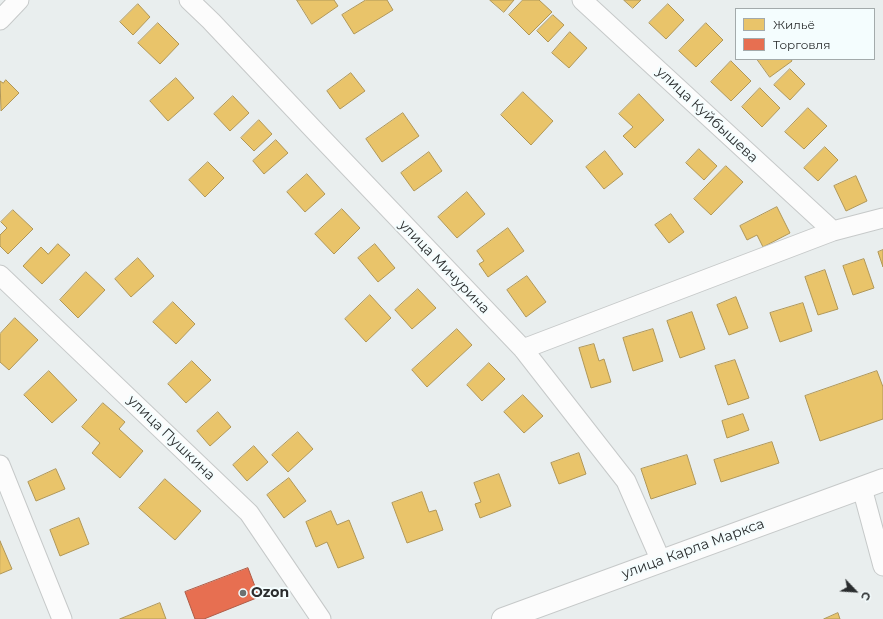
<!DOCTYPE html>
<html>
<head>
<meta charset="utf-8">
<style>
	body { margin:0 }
	#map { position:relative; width:883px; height:619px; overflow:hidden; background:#e9eeee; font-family:Montserrat,sans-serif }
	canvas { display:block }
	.legend { position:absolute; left:735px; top:8px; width:140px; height:52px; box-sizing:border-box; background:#f4fdfe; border:1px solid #a3aaab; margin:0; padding:5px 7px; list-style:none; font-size:12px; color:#2a2d2e }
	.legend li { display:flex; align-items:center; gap:8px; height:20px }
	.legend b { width:20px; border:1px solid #a3aaab }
	.north { position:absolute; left:835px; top:571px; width:40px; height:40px; -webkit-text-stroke:3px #f4fdfe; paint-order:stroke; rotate:115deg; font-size:11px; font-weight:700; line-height:16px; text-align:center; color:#2a2d2e }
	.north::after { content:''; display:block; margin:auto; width:14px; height:18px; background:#2a2d2e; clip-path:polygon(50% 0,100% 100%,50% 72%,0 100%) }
</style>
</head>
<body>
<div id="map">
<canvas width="883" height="619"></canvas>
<ul class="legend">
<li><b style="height:11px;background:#e9c46a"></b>Жильё</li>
<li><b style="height:11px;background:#e76f51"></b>Торговля</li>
</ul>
<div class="north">С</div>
</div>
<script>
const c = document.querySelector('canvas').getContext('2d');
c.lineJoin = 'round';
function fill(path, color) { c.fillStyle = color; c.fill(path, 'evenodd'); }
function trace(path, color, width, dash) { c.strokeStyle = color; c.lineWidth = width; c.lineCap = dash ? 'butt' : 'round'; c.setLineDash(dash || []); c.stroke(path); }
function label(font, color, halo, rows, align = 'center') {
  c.font = font + ' Montserrat,sans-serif'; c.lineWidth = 4; c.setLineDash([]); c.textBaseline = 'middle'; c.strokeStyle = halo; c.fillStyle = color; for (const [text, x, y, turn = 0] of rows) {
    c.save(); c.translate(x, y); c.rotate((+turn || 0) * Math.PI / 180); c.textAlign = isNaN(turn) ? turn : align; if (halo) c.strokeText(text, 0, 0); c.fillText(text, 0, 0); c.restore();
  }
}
const homes = new Path2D(`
	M 297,0 L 334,0 L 338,6 L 312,24 Z
	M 366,0 L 387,0 L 393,10 L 354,34 L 342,15 Z
	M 490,0 L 514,0 L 504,12 Z
	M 523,0 L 539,0 L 552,12 L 529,35 L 509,15 Z
	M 624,0 L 641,0 L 633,8 Z
	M 138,4 L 150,17 L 133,35 L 120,22 Z
	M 668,4 L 684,20 L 666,39 L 649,23 Z
	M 553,15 L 564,25 L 548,42 L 537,31 Z
	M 158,23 L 179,44 L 160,64 L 138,43 Z
	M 706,23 L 723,40 L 696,67 L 679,51 Z
	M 570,32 L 587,48 L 569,68 L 552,53 Z
	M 757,59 L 791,59 L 792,61 L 770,77 Z
	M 731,61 L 751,81 L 731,101 L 711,82 Z
	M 790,69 L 805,84 L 790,100 L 774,85 Z
	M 351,73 L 365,91 L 340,109 L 327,91 Z
	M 176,78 L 194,98 L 168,121 L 150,101 Z
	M 6,80 L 19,93 L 1,111 L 0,81 L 3,83 Z
	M 760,88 L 780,108 L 762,127 L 742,107 Z
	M 523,92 L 553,121 L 531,145 L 501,115 Z
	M 639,94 L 664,120 L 635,148 L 623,136 L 633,127 L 619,114 Z
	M 233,96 L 249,113 L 230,131 L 214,114 Z
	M 808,108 L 827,126 L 804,149 L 785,132 Z
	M 403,113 L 419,136 L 382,162 L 366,139 Z
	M 259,120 L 272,134 L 254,151 L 241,138 Z
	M 276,140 L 288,153 L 264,174 L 253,161 Z
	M 825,147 L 838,160 L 818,181 L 804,168 Z
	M 699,149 L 717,166 L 704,180 L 686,163 Z
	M 605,151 L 623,174 L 604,189 L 586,167 Z
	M 429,152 L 442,171 L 414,191 L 401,173 Z
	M 208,162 L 224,178 L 205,197 L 189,180 Z
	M 726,166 L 743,182 L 711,215 L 694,199 Z
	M 307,174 L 325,194 L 305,212 L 287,192 Z
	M 856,176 L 867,201 L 846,211 L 834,186 Z
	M 467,192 L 485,214 L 457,238 L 438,217 Z
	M 777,207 L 790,233 L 763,247 L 757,235 L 747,240 L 740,226 Z
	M 342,209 L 360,228 L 334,254 L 315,234 Z
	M 13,210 L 33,229 L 8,254 L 0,246 L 0,235 L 7,228 L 1,222 Z
	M 671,214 L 684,232 L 669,243 L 655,225 Z
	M 508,228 L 524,251 L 488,277 L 479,264 L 484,261 L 477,251 Z
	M 58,244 L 70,255 L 42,284 L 23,266 L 41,247 L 48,254 Z
	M 375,244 L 395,268 L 378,282 L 358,258 Z
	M 883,250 L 883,267 L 878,252 Z
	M 138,258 L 154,276 L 131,297 L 115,279 Z
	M 864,259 L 874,288 L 853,295 L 843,266 Z
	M 825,270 L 838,309 L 818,315 L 805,277 Z
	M 86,272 L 105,290 L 78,318 L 60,300 Z
	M 527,276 L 546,302 L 526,317 L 507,290 Z
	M 418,289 L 436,308 L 412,329 L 395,310 Z
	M 370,295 L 391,318 L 366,342 L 345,319 Z
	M 736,297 L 748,328 L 729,335 L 717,305 Z
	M 173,302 L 195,324 L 176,344 L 153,322 Z
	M 803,303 L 812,331 L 780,342 L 770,313 Z
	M 692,312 L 705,349 L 680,358 L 667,321 Z
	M 15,318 L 38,340 L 9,370 L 0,362 L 0,334 Z
	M 457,329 L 472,345 L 427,387 L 412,370 Z
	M 653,329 L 663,361 L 633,371 L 623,338 Z
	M 594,344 L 599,361 L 604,359 L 611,382 L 591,388 L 579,348 Z
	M 735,360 L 749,398 L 728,405 L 715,366 Z
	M 192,361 L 211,380 L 186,403 L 168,384 Z
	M 489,363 L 505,379 L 482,401 L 467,385 Z
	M 49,371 L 77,400 L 52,423 L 24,395 Z
	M 877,371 L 883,387 L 883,419 L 820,441 L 805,396 Z
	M 523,395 L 543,416 L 524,433 L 504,412 Z
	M 103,403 L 125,422 L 119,429 L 143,451 L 120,478 L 92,453 L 100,443 L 82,427 Z
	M 218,412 L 231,427 L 210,446 L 197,431 Z
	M 743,414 L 749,430 L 727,438 L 722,421 Z
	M 298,432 L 313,449 L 288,472 L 272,455 Z
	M 772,442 L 779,463 L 721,482 L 714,460 Z
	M 254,446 L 268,462 L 247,481 L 233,465 Z
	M 579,453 L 586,474 L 559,484 L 551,463 Z
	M 687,455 L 696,484 L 651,499 L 641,469 Z
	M 56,469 L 65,489 L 36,501 L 28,482 Z
	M 499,474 L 511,506 L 480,518 L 475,504 L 481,502 L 474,483 Z
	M 289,478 L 306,501 L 284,518 L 267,495 Z
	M 165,479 L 201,511 L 175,540 L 139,508 Z
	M 422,492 L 429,512 L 436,510 L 443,530 L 407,543 L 392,503 Z
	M 331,511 L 337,525 L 349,520 L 364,558 L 338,568 L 327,542 L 316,547 L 306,522 Z
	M 79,518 L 89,544 L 60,556 L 50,530 Z
	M 0,541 L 12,569 L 0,574 Z
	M 160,603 L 166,619 L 120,619 Z
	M 838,613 L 840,619 L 824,619 Z`);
const shops = new Path2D(`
	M 248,568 L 259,597 L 204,619 L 195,619 L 185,592 Z`);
const street = new Path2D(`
	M 189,0 L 211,21 L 314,130 L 523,349 L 626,481 L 661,561
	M 582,0 L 833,231
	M 0,20 L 19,0
	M 0,275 L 249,513 L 321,619
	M 523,349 L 833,231 L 883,218
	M 0,465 L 62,619
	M 862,488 L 883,566`);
const secondary = new Path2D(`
	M 503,619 L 883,480`);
const markers = [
	[243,593,4,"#6d7171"]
];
const streetNames = [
	["улица Куйбышева",707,115,43],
	["улица Мичурина",444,267,46],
	["улица Пушкина",171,438,44],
	["улица Карла Маркса",693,549,-20]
];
const poiNames = [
	["Ozon",251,593]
];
fill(homes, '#e9c46a');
trace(homes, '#b09758', 1);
fill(shops, '#e76f51');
trace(shops, '#ae5b46', 1);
trace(street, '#c6c9c9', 21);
trace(secondary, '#c6c9c9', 24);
trace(street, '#fcfcfc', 19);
trace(secondary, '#fcfcfc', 22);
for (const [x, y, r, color] of markers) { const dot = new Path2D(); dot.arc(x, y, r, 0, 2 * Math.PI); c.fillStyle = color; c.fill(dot); trace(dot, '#f4fdfe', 1.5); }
label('14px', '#2a2d2e', '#f4fdfe', streetNames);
label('bold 14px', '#2a2d2e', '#f4fdfe', poiNames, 'left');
</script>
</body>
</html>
